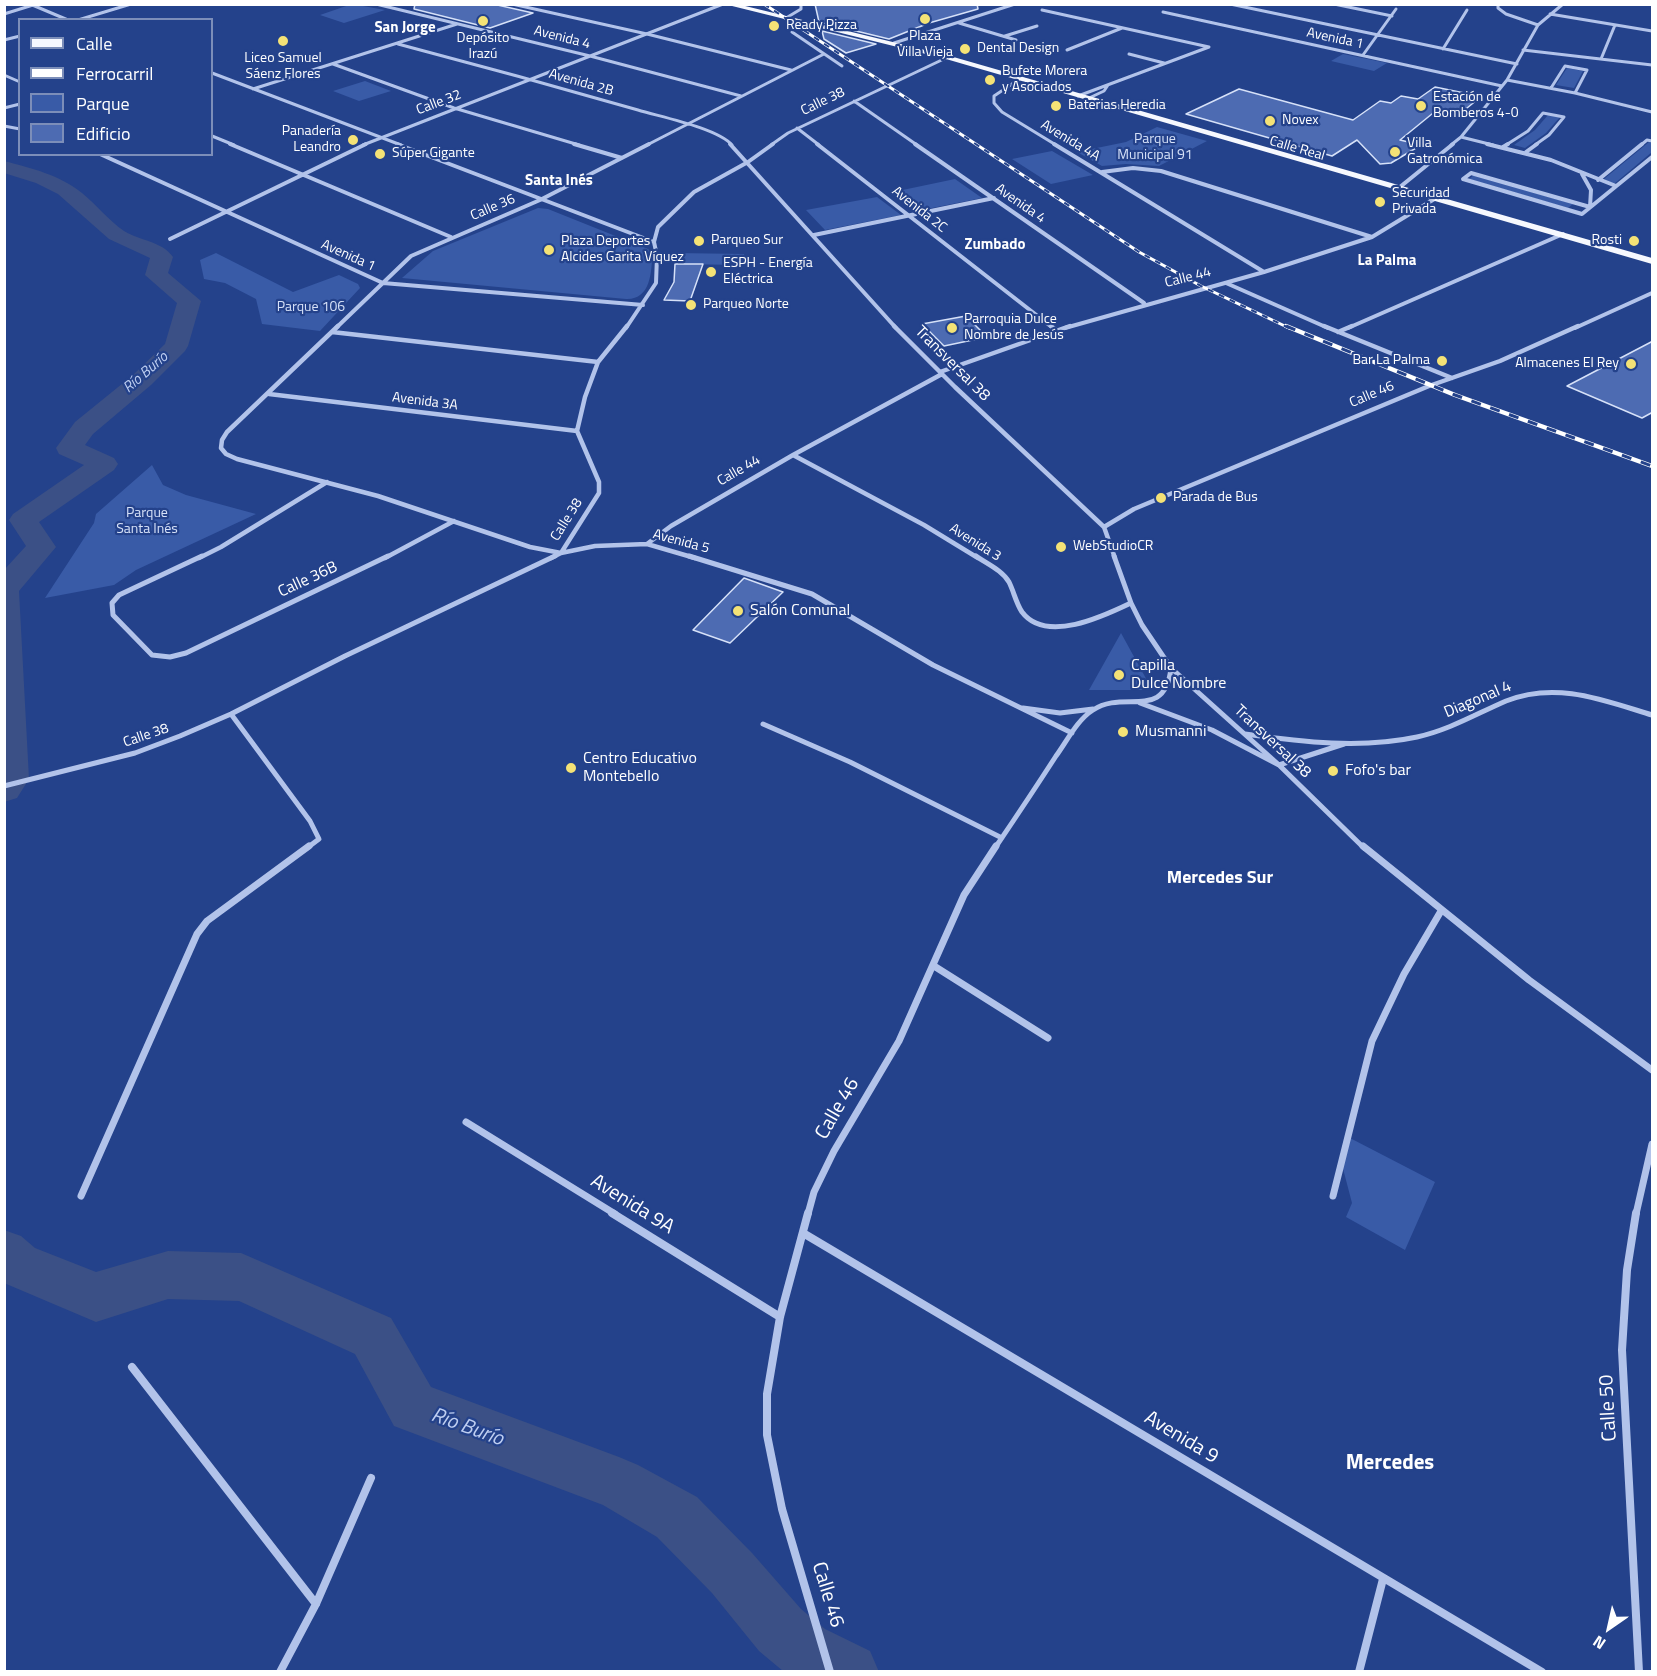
<!DOCTYPE html>
<html>
<head>
<meta charset="utf-8">
<style>
	body { margin:0 }
	#map { position:relative; width:1657px; height:1676px; overflow:hidden; background:#24428b; font-family:"Titillium Web",sans-serif }
	canvas { display:block }
	.frame { position:absolute; inset:0; border:6px solid #fff; pointer-events:none }
	.legend { position:absolute; left:18px; top:18px; width:195px; height:138px; box-sizing:border-box; background:#24428b; border:2px solid #7c8eb9; margin:0; padding:8px 10px; list-style:none; font-size:18px; color:#fff }
	.legend li { display:flex; align-items:center; gap:12px; height:30px }
	.legend b { width:30px; border:2px solid #7c8eb9 }
	.north { position:absolute; left:1579px; top:1598px; width:60px; height:60px; -webkit-text-stroke:4px #24428b; paint-order:stroke; rotate:214deg; font-size:16px; font-weight:700; line-height:24px; text-align:center; color:#fff }
	.north::after { content:''; display:block; margin:auto; width:21px; height:27px; background:#fff; clip-path:polygon(50% 0,100% 100%,50% 72%,0 100%) }
</style>
</head>
<body>
<div id="map">
<canvas width="1657" height="1676"></canvas>
<div class="frame"></div>
<ul class="legend">
<li><b style="height:8px;background:#f6f8fe"></b>Calle</li>
<li><b style="height:8px;background:#fff"></b>Ferrocarril</li>
<li><b style="height:16px;background:#395ba7"></b>Parque</li>
<li><b style="height:16px;background:#4d6bb2"></b>Edificio</li>
</ul>
<div class="north">N</div>
</div>
<script>
const c = document.querySelector('canvas').getContext('2d');
c.lineJoin = 'round';
function fill(path, color) { c.fillStyle = color; c.fill(path, 'evenodd'); }
function trace(path, color, width, dash) { c.strokeStyle = color; c.lineWidth = width; c.lineCap = dash ? 'butt' : 'round'; c.setLineDash(dash || []); c.stroke(path); }
function label(font, color, halo, rows, align = 'center') {
  c.font = font + ' "Titillium Web",sans-serif'; c.lineWidth = 4.5; c.setLineDash([]); c.textBaseline = 'middle'; c.strokeStyle = halo; c.fillStyle = color; for (const [text, x, y, turn = 0] of rows) {
    c.save(); c.translate(x, y); c.rotate((+turn || 0) * Math.PI / 180); c.textAlign = isNaN(turn) ? turn : align; if (halo) c.strokeText(text, 0, 0); c.fillText(text, 0, 0); c.restore();
  }
}
const green = new Path2D(`
	M 352,4 L 385,10 L 344,23 L 320,15 Z
	M 1343,54 L 1387,63 L 1374,71 L 1331,61 Z
	M 1567,68 L 1583,71 L 1574,88 L 1556,85 Z
	M 365,81 L 391,91 L 359,101 L 333,91 Z
	M 1548,115 L 1560,117 L 1546,133 L 1525,148 L 1514,145 L 1535,130 Z
	M 1157,127 L 1207,141 L 1159,166 L 1126,164 L 1102,166 L 1077,152 L 1126,142 Z
	M 1649,142 L 1652,143 L 1652,152 L 1614,184 L 1604,179 Z
	M 1052,151 L 1093,175 L 1051,184 L 1012,159 Z
	M 1474,175 L 1573,204 L 1568,208 L 1469,179 Z
	M 955,179 L 982,198 L 917,211 L 893,192 Z
	M 877,197 L 901,215 L 825,230 L 806,210 Z
	M 538,208 L 548,209 L 648,249 L 652,253 C 652,273 650,300 626,299 L 402,278 L 433,251 Z
	M 216,253 L 293,292 L 339,275 L 358,284 L 360,288 L 320,331 L 262,324 L 256,299 L 225,283 L 204,279 L 200,260 Z
	M 674,253 L 744,254 L 746,265 L 675,264 Z
	M 152,465 L 163,485 L 186,495 L 256,514 L 136,570 L 114,585 L 45,598 L 94,523 L 96,514 Z
	M 1121,633 L 1149,684 L 1145,690 L 1089,690 Z
	M 1348,1137 L 1435,1182 L 1405,1250 L 1346,1217 L 1352,1203 L 1341,1161 Z`);
const river = new Path2D(`
	M 4,161 C 31,168 60,175 82,193 C 97,205 108,220 124,231 C 140,241 162,241 173,257 L 168,273 L 201,301 L 188,346 L 185,351 L 151,385 L 93,434 L 85,445 L 114,458 L 118,464 L 114,470 L 39,522 L 56,547 L 19,591 L 29,779 L 17,798 L 4,802 L 4,570 L 26,546 L 9,520 L 13,514 L 84,465 L 59,454 L 56,448 L 75,422 L 133,375 L 165,344 L 177,303 L 145,275 L 150,258 L 109,239 L 58,194 L 36,183 L 4,173 Z
	M 4,1230 L 21,1236 L 35,1248 L 96,1272 L 168,1251 L 241,1253 L 391,1318 L 431,1387 L 619,1457 L 638,1465 L 697,1497 L 752,1553 L 801,1609 L 825,1629 L 870,1651 L 879,1672 L 783,1671 L 759,1651 L 712,1593 L 657,1537 L 603,1505 L 394,1426 L 355,1354 L 239,1301 L 168,1299 L 96,1322 L 4,1283 Z`);
const building = new Path2D(`
	M 415,4 L 493,4 L 533,13 L 490,28 L 414,9 Z
	M 815,4 L 977,4 L 978,9 L 929,23 L 889,39 L 819,22 Z
	M 822,31 L 876,44 L 846,53 L 824,39 Z
	M 1435,87 L 1479,96 L 1475,99 L 1478,99 L 1461,113 L 1438,109 L 1400,140 L 1421,145 L 1391,163 L 1380,164 L 1357,140 L 1332,156 L 1186,114 L 1239,89 L 1353,120 L 1380,101 L 1391,103 L 1401,96 L 1418,99 Z
	M 675,264 L 703,264 L 690,301 L 664,300 L 674,282 Z
	M 966,316 L 987,337 L 944,346 L 922,324 Z
	M 1653,341 L 1653,412 L 1642,418 L 1567,386 Z
	M 744,578 L 783,592 L 730,643 L 693,630 Z`);
const minorFar5 = new Path2D(`
	M 30,4 L 68,20
	M 376,4 L 590,56 L 741,96
	M 512,4 L 647,34 L 791,70
	M 1230,4 L 1517,64
	M 1334,4 L 1392,16
	M 1498,4 L 1498,8 L 1506,14 L 1538,25
	M 1042,10 L 1209,47 L 1078,96
	M 1163,12 L 1502,86
	M 4,14 L 33,5
	M 1550,14 L 1652,31
	M 786,18 L 801,9 L 801,4
	M 78,20 L 131,4
	M 959,23 L 1016,40
	M 792,32 L 842,66
	M 1005,36 L 1037,26
	M 4,40 L 20,36
	M 894,43 L 1015,4
	M 398,44 C 478,65 558,87 638,110 C 661,117 717,128 732,145
	M 1443,49 L 1467,10
	M 1067,50 L 1122,28
	M 1523,50 L 1652,65
	M 1129,54 L 1164,63
	M 1363,55 L 1396,9
	M 1601,59 L 1615,25
	M 333,64 L 454,108 L 579,145
	M 212,73 L 401,145
	M 4,75 L 20,82
	M 1021,78 L 994,96 L 994,103 L 1002,112 L 1056,145
	M 1507,80 L 1575,93 L 1652,112
	M 1551,88 L 1565,66 L 1587,70 L 1575,93
	M 253,89 L 457,24
	M 1087,99 L 1104,91 L 1108,85
	M 854,101 L 917,145
	M 4,108 L 20,104
	M 4,126 L 20,129
	M 797,128 L 819,145
	M 212,136 L 234,145
	M 1461,137 L 1493,145
	M 363,145 L 723,4
	M 647,145 L 824,54
	M 771,145 L 788,133 L 948,57
	M 1451,145 L 1461,137 L 1507,80 L 1538,25 L 1563,4
	M 1506,145 L 1528,131 L 1543,113 L 1564,117 L 1549,135 L 1535,145
	M 1641,145 L 1647,140 L 1652,141`);
const minorFar4 = new Path2D(`
	M 230,144 L 451,237
	M 397,144 L 654,242
	M 574,144 L 622,158
	M 730,144 L 896,328
	M 817,144 L 1053,328
	M 915,144 L 1144,303
	M 1054,144 L 1264,272
	M 1487,144 L 1551,160 L 1616,186
	M 1503,147 L 1508,144
	M 1526,152 L 1537,144
	M 100,154 L 383,283 L 643,305
	M 1102,172 L 1133,168 L 1161,171 L 1372,237
	M 1582,174 L 1591,190 L 1590,207 L 1471,173 L 1463,179 L 1582,214 L 1652,157
	M 1598,180 L 1642,144
	M 1395,191 L 1453,144
	M 814,235 L 994,198
	M 170,239 L 366,144
	M 1226,283 L 1328,328
	M 336,328 L 411,256 L 540,200 L 649,144
	M 626,328 L 656,283 L 657,256 L 654,242 L 658,227 L 694,192 L 748,162 L 773,144
	M 1065,328 L 1264,272 L 1372,237 L 1436,198
	M 1348,328 L 1563,234
	M 1575,328 L 1652,293`);
const minorFar3 = new Path2D(`
	M 338,326 L 227,432 L 222,440 L 221,448 L 226,454 L 237,459 L 378,496 L 530,547 L 561,553 L 595,546 L 647,544 L 695,558
	M 894,326 L 955,387 L 1104,527 L 1115,558
	M 1051,326 L 1056,330
	M 1324,326 L 1452,378
	M 332,332 L 598,362
	M 1338,332 L 1352,326
	M 940,372 L 1070,326
	M 269,394 L 577,431
	M 793,455 L 924,525 L 978,558
	M 1104,527 L 1134,509 L 1429,386 L 1500,361 L 1578,326
	M 647,544 L 671,526 L 793,455 L 942,374
	M 199,558 L 221,547 L 327,482
	M 385,558 L 454,521
	M 551,558 L 561,553 L 599,493 L 599,482 L 577,431 L 585,397 L 598,362 L 627,326`);
const minorFar2 = new Path2D(`
	M 202,556 L 119,595 L 112,603 L 113,615 L 152,655 L 170,657 L 186,653 L 388,556
	M 689,556 L 812,594 L 933,665 L 1072,733
	M 976,556 C 987,564 1002,570 1009,582 C 1014,592 1016,603 1022,612 C 1046,644 1104,616 1131,603
	M 1114,556 L 1131,603 L 1142,625 L 1171,668 L 1279,765 L 1364,848
	M 1140,703 L 1212,730 L 1279,765 L 1344,744
	M 1023,708 L 1060,713 L 1093,709
	M 231,714 L 310,821 L 319,839 L 307,848
	M 763,724 L 850,762 L 1002,838
	M 1245,734 C 1302,742 1361,749 1417,737 C 1449,730 1476,714 1506,701 C 1556,681 1603,700 1652,715
	M 4,786 L 135,753 L 180,736 L 231,714 L 345,656 L 555,556
	M 995,848 C 1016,817 1036,787 1056,756 C 1067,741 1077,720 1093,710 C 1124,689 1165,722 1171,668`);
const minorFar1 = new Path2D(`
	M 1363,846 L 1529,980 L 1652,1070
	M 934,966 L 1048,1038
	M 466,1122 L 615,1214
	M 81,1196 L 197,934 L 207,921 L 309,846
	M 1333,1196 L 1372,1041 L 1404,974 L 1441,911
	M 808,1214 L 814,1192 L 834,1151 L 899,1041 L 964,895 L 996,846
	M 1636,1214 L 1652,1144`);
const minor = new Path2D(`
	M 612,1213 L 780,1317
	M 808,1213 L 780,1317 L 767,1394 L 767,1435 L 782,1509 L 830,1672
	M 1636,1213 L 1627,1270 L 1622,1350 L 1639,1672
	M 803,1233 L 1542,1672
	M 132,1367 L 316,1604
	M 280,1672 L 316,1604 L 371,1478
	M 1359,1672 L 1383,1579`);
const primary = new Path2D(`
	M 724,4 L 737,4 L 950,56 L 1652,258 L 1652,264 L 946,59 Z`);
const railFar1 = new Path2D(`
	M 764,4 L 1139,252 L 1201,286 L 1289,328`);
const rail = new Path2D(`
	M 1286,326 L 1455,395 L 1652,466`);
const markers = [
	[925,19,6,"#f4e276"],
	[483,21,6,"#f4e276"],
	[774,26,6,"#f4e276"],
	[283,41,6,"#f4e276"],
	[965,49,6,"#f4e276"],
	[990,80,6,"#f4e276"],
	[1056,106,6,"#f4e276"],
	[1421,106,6,"#f4e276"],
	[1270,121,6,"#f4e276"],
	[353,140,6,"#f4e276"],
	[1395,152,6,"#f4e276"],
	[380,154,6,"#f4e276"],
	[1380,202,6,"#f4e276"],
	[699,241,6,"#f4e276"],
	[1634,241,6,"#f4e276"],
	[549,250,6,"#f4e276"],
	[711,272,6,"#f4e276"],
	[691,305,6,"#f4e276"],
	[952,328,6,"#f4e276"],
	[1442,361,6,"#f4e276"],
	[1631,364,6,"#f4e276"],
	[1161,498,6,"#f4e276"],
	[1061,547,6,"#f4e276"],
	[738,611,6,"#f4e276"],
	[1119,675,6,"#f4e276"],
	[1123,732,6,"#f4e276"],
	[571,768,6,"#f4e276"],
	[1333,771,6,"#f4e276"]
];
const farPoinames = [
	["Ready Pizza",786,26],
	["Plaza",925,37,"center"],
	["Villa Vieja",925,53,"center"],
	["Depósito",483,39,"center"],
	["Irazú",483,55,"center"],
	["Dental Design",977,49],
	["Liceo Samuel",283,59,"center"],
	["Sáenz Flores",283,75,"center"],
	["Bufete Morera",1002,72],
	["y Asociados",1002,88],
	["Estación de",1433,98],
	["Bomberos 4-0",1433,114],
	["Baterias Heredia",1068,106],
	["Novex",1282,121],
	["Panadería",341,132,"right"],
	["Leandro",341,148,"right"],
	["Villa",1407,144],
	["Gatronómica",1407,160],
	["Súper Gigante",392,154],
	["Securidad",1392,194],
	["Privada",1392,210],
	["Parqueo Sur",711,241],
	["Rosti",1622,241,"right"],
	["Plaza Deportes",561,242],
	["Alcides Garita Víquez",561,258],
	["ESPH - Energía",723,264],
	["Eléctrica",723,280],
	["Parqueo Norte",703,305],
	["Parroquia Dulce",964,320],
	["Nombre de Jesús",964,336],
	["Bar La Palma",1430,361,"right"],
	["Almacenes El Rey",1619,364,"right"],
	["Parada de Bus",1173,498],
	["WebStudioCR",1073,547]
];
const farStreetnames = [
	["Avenida 4",562,38,14],
	["Avenida 1",1335,39,12],
	["Avenida 2B",581,83,16],
	["Calle 38",823,102,-26],
	["Calle 32",439,103,-21],
	["Avenida 4A",1070,141,31],
	["Calle Real",1297,149,16],
	["Avenida 4",1020,204,35],
	["Calle 36",493,208,-23],
	["Avenida 2C",919,210,38],
	["Avenida 1",348,256,24],
	["Calle 44",1188,278,-14],
	["Calle 46",1372,395,-23],
	["Avenida 3A",425,402,7],
	["Calle 44",739,471,-30],
	["Calle 38",567,520,-58],
	["Avenida 5",681,542,15],
	["Avenida 3",975,543,32],
	["Calle 38",146,736,-19]
];
const farParknames = [
	["Parque",1155,140],
	["Municipal 91",1155,156],
	["Parque 106",311,308],
	["Parque",147,514],
	["Santa Inés",147,530]
];
const farNeighbourhoodnames = [
	["San Jorge",405,28],
	["Santa Inés",559,181],
	["Zumbado",995,245],
	["La Palma",1387,261]
];
const farWaternames = [
	["Río Burío",146,373,-41]
];
const streetNames = [
	["Transversal 38",952,364,45],
	["Calle 36B",308,580,-25],
	["Diagonal 4",1478,700,-23],
	["Transversal 38",1272,742,43]
];
const poiNames = [
	["Salón Comunal",750,611],
	["Capilla",1131,666],
	["Dulce Nombre",1131,684],
	["Musmanni",1135,732],
	["Centro Educativo",583,759],
	["Montebello",583,777],
	["Fofo's bar",1345,771]
];
const neighbourhoodNames = [
	["Mercedes Sur",1220,879]
];
const nearStreetnames = [
	["Calle 46",838,1109,-60],
	["Avenida 9A",632,1205,32],
	["Calle 50",1609,1408,-93],
	["Avenida 9",1181,1438,31],
	["Calle 46",827,1595,73]
];
const nearWaternames = [
	["Río Burío",467,1428,20]
];
const nearNeighbourhoodnames = [
	["Mercedes",1390,1464]
];
fill(green, '#395ba7');
fill(river, '#3b5086');
fill(building, '#4d6bb2');
trace(building, '#d6e1f8', 1.5);
trace(minorFar5, '#b2c3ea', 3);
trace(minorFar4, '#b2c3ea', 4);
trace(minorFar3, '#b2c3ea', 4.5);
trace(minorFar2, '#b2c3ea', 5);
trace(minorFar1, '#b2c3ea', 7);
trace(minor, '#b2c3ea', 8);
fill(primary, '#f6f8fe');
trace(railFar1, '#fff', 3);
trace(rail, '#fff', 4.5);
trace(railFar1, '#24428b', 2, [6]);
trace(rail, '#24428b', 3, [10]);
for (const [x, y, r, color] of markers) { const dot = new Path2D(); dot.arc(x, y, r, 0, 2 * Math.PI); c.fillStyle = color; c.fill(dot); trace(dot, '#24428b', 2); }
label('14px', '#fff', '#24428b', farPoinames, 'left');
label('14px', '#fff', '#24428b', farStreetnames);
label('14px', '#d6e1f8', '#24428b', farParknames);
label('bold 15px', '#fff', '#24428b', farNeighbourhoodnames);
label('italic 15px', '#becef1', '#24428b', farWaternames);
label('16px', '#fff', '#24428b', streetNames);
label('16px', '#fff', '#24428b', poiNames, 'left');
label('bold 18px', '#fff', '#24428b', neighbourhoodNames);
label('20px', '#fff', '#24428b', nearStreetnames);
label('italic 21px', '#becef1', '#24428b', nearWaternames);
label('bold 21px', '#fff', '#24428b', nearNeighbourhoodnames);
</script>
</body>
</html>
